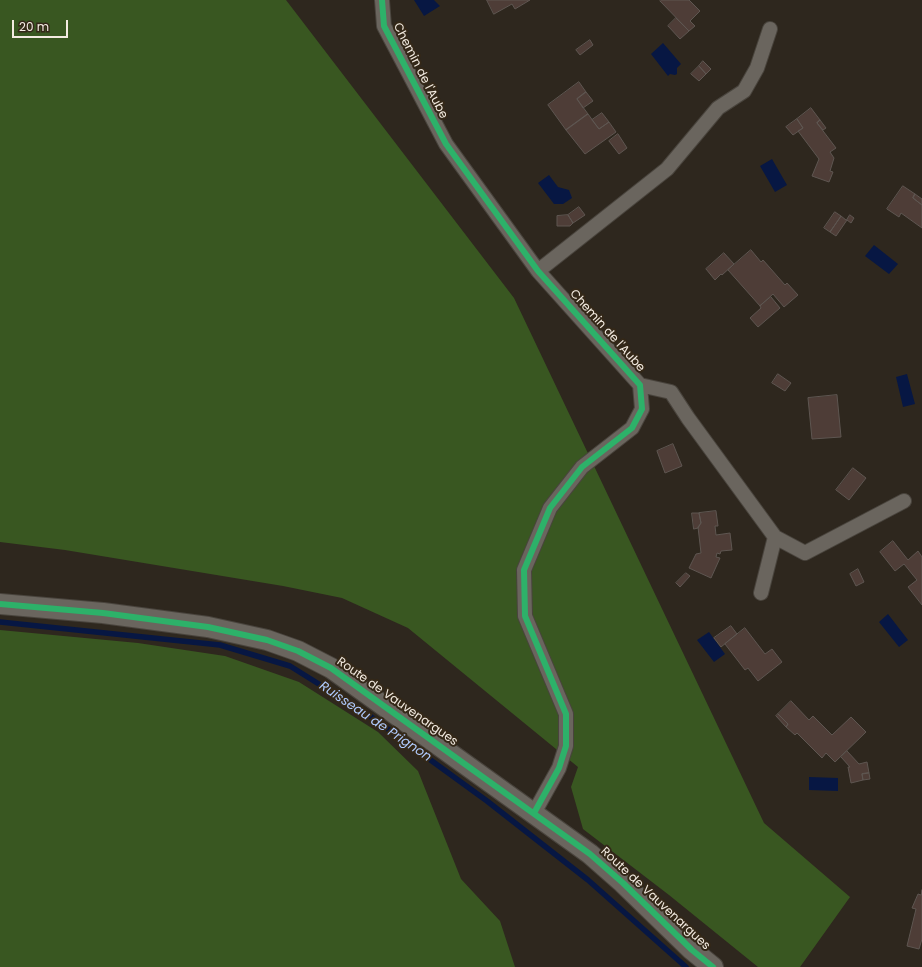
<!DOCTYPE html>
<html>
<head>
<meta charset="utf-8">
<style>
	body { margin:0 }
	#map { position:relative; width:922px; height:967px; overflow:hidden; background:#2e271e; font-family:Poppins,sans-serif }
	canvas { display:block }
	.scale { position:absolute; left:12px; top:20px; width:56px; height:18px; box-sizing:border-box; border:2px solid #f3ebe1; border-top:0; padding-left:5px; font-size:12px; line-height:14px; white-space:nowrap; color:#f3ebe1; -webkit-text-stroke:3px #342818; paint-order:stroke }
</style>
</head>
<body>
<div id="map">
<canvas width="922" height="967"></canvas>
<div class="scale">20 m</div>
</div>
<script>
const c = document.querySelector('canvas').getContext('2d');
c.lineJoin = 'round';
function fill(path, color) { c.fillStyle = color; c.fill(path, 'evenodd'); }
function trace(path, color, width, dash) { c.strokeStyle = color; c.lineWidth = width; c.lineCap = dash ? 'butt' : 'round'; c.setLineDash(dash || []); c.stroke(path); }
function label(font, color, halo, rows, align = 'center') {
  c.font = font + ' Poppins,sans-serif'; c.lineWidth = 4; c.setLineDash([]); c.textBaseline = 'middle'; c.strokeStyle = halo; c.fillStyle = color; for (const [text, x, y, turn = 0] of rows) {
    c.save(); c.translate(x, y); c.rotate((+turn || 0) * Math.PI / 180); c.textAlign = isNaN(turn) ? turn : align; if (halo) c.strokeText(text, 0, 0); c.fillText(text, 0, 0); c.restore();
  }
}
const forest = new Path2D(`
	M 0,0 L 286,0 L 514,298 L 764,823 L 850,897 L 800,967 L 758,967 L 669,895 L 583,829 L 571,787 L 578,767 L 408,628 L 342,598 L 283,586 L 65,550 L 0,542 Z
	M 0,630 L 138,643 L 225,656 L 299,682 L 378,732 L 418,771 L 461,879 L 500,921 L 515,967 L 0,967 Z`);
const water = new Path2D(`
	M 414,0 L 434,0 L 440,6 L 424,16 Z
	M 663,43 L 681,64 L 677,68 L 677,74 L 675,75 L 670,74 L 668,76 L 651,54 Z
	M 772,159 L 787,185 L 775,192 L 760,166 Z
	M 549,175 L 558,187 L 569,190 L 572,198 L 563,204 L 554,204 L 538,183 Z
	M 874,245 L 898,264 L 889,274 L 865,256 Z
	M 907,374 L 915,404 L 903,407 L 896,377 Z
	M 888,614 L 908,640 L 899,647 L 879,622 Z
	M 709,632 L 725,654 L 714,662 L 697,640 Z
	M 809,777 L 838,778 L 838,791 L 809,790 Z`);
const stream = new Path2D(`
	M 0,622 L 220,645 L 290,666 L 370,716 L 487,801 L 588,880 L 686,967`);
const building = new Path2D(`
	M 487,0 L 530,0 L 515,9 L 512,4 L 494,14 Z
	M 661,0 L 689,0 L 700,11 L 690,21 L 695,26 L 689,31 L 660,1 Z
	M 676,18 L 689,31 L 680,39 L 668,26 Z
	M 590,40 L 593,45 L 580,55 L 576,50 Z
	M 703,61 L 711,69 L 706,74 L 699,66 Z
	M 699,66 L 706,74 L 699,81 L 691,74 Z
	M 579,82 L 586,92 L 577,99 L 588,114 L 566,130 L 548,105 Z
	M 586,92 L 593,101 L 583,108 L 577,99 Z
	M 811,108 L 820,120 L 817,123 L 836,148 L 830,152 L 834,158 L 830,171 L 833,172 L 829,182 L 812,176 L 819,159 L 798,131 L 803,128 L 797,119 Z
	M 602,113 L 609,122 L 599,129 L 592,120 Z
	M 588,114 L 599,129 L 609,122 L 616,132 L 585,154 L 566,130 Z
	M 797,119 L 803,128 L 793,135 L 786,127 Z
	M 820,120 L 826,128 L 823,130 L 817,123 Z
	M 618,134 L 627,148 L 619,154 L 609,141 Z
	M 903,186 L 915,194 L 913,198 L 922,205 L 922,228 L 901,213 L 899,217 L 887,209 Z
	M 915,194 L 922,199 L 922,205 L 913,198 Z
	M 579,207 L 585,215 L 573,223 L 568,215 Z
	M 835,212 L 841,216 L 830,232 L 824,228 Z
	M 568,215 L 573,223 L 570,226 L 557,226 L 557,216 Z
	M 850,215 L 854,218 L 851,223 L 847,220 L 836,236 L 830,232 L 841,216 L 846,220 Z
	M 751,250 L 761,262 L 763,260 L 785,285 L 787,283 L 798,295 L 784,307 L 773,294 L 760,306 L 728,270 Z
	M 724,253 L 734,264 L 722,275 L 721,274 L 715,280 L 706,269 Z
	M 771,297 L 780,308 L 758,327 L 750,318 L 761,308 L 760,306 Z
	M 778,374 L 791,383 L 785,391 L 772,383 Z
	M 837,395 L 841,437 L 812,439 L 808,398 Z
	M 673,444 L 682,466 L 665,473 L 657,451 Z
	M 853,468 L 866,478 L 849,500 L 836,490 Z
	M 716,511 L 718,526 L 715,526 L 716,535 L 730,533 L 732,550 L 721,551 L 720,554 L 717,553 L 716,557 L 720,558 L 711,578 L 689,568 L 696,554 L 701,553 L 698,527 L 701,523 L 699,513 Z
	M 692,513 L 699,513 L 701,523 L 698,528 L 694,529 Z
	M 893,541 L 908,560 L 918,551 L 922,557 L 922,605 L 908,587 L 917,580 L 904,564 L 895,571 L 880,552 Z
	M 858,569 L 864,582 L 856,586 L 850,574 Z
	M 686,573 L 690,576 L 680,587 L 676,583 Z
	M 731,626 L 737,634 L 721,647 L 714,638 Z
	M 745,628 L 765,654 L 772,649 L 782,662 L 758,681 L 748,668 L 745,670 L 725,644 Z
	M 791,701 L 809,720 L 813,716 L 832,735 L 851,717 L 866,732 L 835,762 L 826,753 L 822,758 L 797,733 L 795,735 L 786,727 L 788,724 L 778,714 Z
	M 778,714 L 788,724 L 786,727 L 776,716 Z
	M 847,751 L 859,764 L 867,762 L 869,773 L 862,774 L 863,780 L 851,783 L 848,767 L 850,767 L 841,757 Z
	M 869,773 L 870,779 L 863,780 L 862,774 Z
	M 922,890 L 922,939 L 919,949 L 907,946 L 916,909 L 912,908 L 918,894 L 921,895 Z`);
const minor = new Path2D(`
	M 382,0 L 384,26 L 446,144 L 538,271 L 640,385 L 642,409 L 632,428 L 582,467 L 550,508 L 524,570 L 525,616 L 566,714 L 566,746 L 559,768 L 534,813
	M 538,271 L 667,169 L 718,108 L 744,91 L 757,68 L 770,29
	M 640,385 L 671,392 L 688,418 L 775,537 L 761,593
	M 775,537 L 805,553 L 904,501`);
const secondary = new Path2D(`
	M 0,604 L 103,613 L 208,627 L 267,640 L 298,651 L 331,668 L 590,854 L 623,883 L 692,950 L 713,967`);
const cycleway = new Path2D(`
	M 382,0 L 384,26 L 446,144 L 538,271 L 640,385 L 642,409 L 632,428 L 582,467 L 550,508 L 524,570 L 525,616 L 566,714 L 566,746 L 559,768 L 534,813
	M 0,604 L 103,613 L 208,627 L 267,640 L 298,651 L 331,668 L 590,854 L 623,883 L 692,950 L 713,967`);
const streetNames = [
	["Chemin de l'Aube",420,71,63],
	["Chemin de l'Aube",607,331,48],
	["Route de Vauvenargues",397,702,35],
	["Route de Vauvenargues",655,899,43]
];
const waterNames = [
	["Ruisseau de Prignon",375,722,34]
];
fill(forest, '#395721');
fill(water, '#071743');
trace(stream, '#071743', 5.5);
fill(building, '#4e3d37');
trace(building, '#5e5651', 1);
trace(minor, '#49443d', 16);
trace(secondary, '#49443d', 22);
trace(minor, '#6a655e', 14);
trace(secondary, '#6a655e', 20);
trace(cycleway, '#2db169', 6);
label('12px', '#f3ebe1', '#342818', streetNames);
label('italic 13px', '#b0cbfd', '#342818', waterNames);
</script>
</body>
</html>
